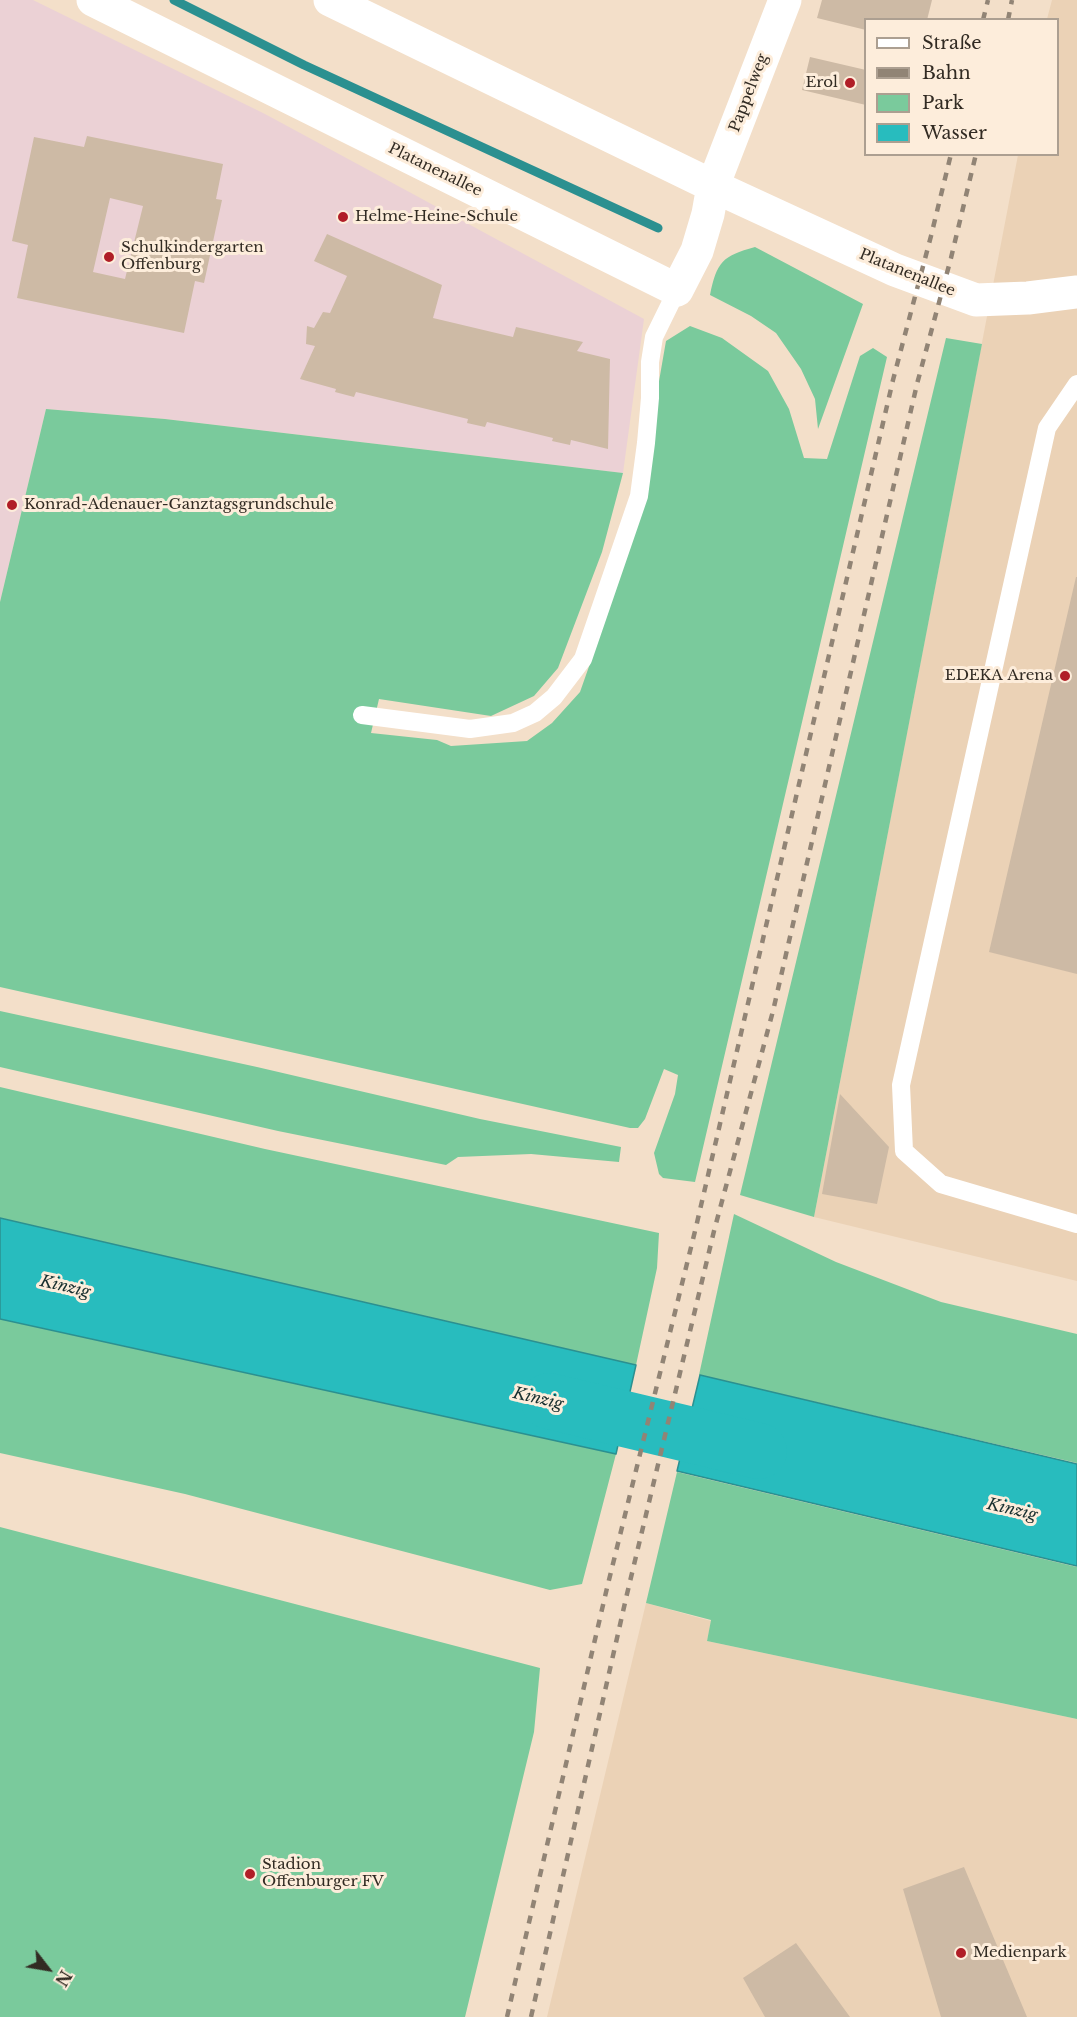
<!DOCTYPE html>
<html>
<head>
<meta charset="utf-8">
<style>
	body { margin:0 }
	#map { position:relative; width:1077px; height:2017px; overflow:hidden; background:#f3dfc9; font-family:"Libre Baskerville",serif }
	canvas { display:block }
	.legend { position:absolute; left:864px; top:18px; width:195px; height:138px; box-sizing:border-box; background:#fdeddb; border:2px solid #ac9f91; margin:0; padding:8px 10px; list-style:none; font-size:18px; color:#322b23 }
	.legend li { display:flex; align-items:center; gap:12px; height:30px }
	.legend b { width:30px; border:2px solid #ac9f91 }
	.north { position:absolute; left:18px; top:1939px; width:60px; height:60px; -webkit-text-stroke:4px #fdeddb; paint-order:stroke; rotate:121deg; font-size:16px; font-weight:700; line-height:24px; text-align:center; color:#322b23 }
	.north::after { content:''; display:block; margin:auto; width:21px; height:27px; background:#322b23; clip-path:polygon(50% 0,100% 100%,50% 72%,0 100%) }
</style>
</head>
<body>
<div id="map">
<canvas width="1077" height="2017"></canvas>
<ul class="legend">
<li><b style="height:8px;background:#fff"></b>Straße</li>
<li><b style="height:8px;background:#918475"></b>Bahn</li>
<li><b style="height:16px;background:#7aca9c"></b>Park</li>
<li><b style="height:16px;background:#28bcbe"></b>Wasser</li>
</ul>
<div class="north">N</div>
</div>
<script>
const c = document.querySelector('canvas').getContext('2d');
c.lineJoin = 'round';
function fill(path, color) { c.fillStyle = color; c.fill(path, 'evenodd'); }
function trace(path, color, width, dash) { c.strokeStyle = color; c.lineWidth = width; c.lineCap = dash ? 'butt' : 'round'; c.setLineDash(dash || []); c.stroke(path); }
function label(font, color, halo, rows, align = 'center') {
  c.font = font + ' "Libre Baskerville",serif'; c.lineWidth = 6; c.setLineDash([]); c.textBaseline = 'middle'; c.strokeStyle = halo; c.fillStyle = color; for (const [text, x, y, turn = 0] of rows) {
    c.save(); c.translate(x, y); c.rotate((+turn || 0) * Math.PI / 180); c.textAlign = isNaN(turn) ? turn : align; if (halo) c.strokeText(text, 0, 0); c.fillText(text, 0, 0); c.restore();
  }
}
const built = new Path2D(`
	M 1052,0 L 1077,0 L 1077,1281 L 814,1217 L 1018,155 L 1058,154 L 1058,20 L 1047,19 Z
	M 646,1603 L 711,1621 L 707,1641 L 1077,1719 L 1077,2017 L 547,2017 Z`);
const education = new Path2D(`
	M 0,0 L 33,0 L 265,114 L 644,319 L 623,473 L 165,419 L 46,409 L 0,602 Z`);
const green = new Path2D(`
	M 755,247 L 863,304 L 818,429 L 815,399 L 801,369 L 776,333 L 751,316 L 710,295 C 717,262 722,256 755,247 Z
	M 690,326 L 722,338 L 768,371 L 789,409 L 804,458 L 827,459 L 860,356 L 873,348 L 887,357 L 695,1182 L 663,1178 L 659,1174 L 654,1153 L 675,1094 L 678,1075 L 664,1069 L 645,1119 L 638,1128 L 630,1128 L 0,987 L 0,602 L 46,409 L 165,419 L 623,473 L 602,552 L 558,668 L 534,696 L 491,716 L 379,699 L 371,733 L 437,740 L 451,746 L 527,741 L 552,723 L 580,692 L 605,621 L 658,387 L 666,341 Z
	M 946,338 L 982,344 L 814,1217 L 740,1195 Z
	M 0,1011 L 257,1067 L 480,1119 L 621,1147 L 619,1162 L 531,1154 L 458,1157 L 446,1165 L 278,1131 L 0,1067 Z
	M 0,1087 L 265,1149 L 659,1233 L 657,1268 L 636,1365 L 0,1218 Z
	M 734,1214 L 836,1262 L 941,1302 L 1077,1334 L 1077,1463 L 699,1375 Z
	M 0,1319 L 616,1454 L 582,1584 L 550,1590 L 185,1494 L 0,1453 Z
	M 677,1472 L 1077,1567 L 1077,1719 L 707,1641 L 711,1620 L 646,1603 Z
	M 0,1527 L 540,1668 L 534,1732 L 465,2017 L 0,2017 Z`);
const water = new Path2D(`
	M 0,1218 L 636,1365 L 616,1454 L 0,1319 Z
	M 700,1375 L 1077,1464 L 1077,1566 L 677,1471 Z`);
const stream = new Path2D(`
	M 174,0 L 304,65 L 658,228`);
const river = new Path2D(`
	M 549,1401 L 759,1451`);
const building = new Path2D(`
	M 822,0 L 932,0 L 927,20 L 866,20 L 866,30 L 817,18 Z
	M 810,57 L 866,70 L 866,105 L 802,90 Z
	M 87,136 L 223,164 L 216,199 L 222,200 L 204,283 L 195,281 L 184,333 L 17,298 L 28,245 L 12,241 L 34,137 L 84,147 ZM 110,198 L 143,206 L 125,279 L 93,272 Z
	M 327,234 L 442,285 L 433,318 L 513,337 L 516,327 L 583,342 L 577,351 L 610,359 L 608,449 L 571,440 L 570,445 L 552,441 L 553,438 L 487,422 L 485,427 L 467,423 L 468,419 L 356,392 L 354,397 L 335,392 L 336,389 L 300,379 L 315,346 L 306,344 L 307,326 L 314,328 L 323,312 L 330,313 L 347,276 L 314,261 Z
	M 1076,577 L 1077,577 L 1077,974 L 989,952 Z
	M 840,1094 L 889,1147 L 877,1204 L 822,1194 Z
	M 964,1867 L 1027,2017 L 941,2017 L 903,1889 Z
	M 796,1943 L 850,2017 L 765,2017 L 743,1978 Z`);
const service = new Path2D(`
	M 1077,384 L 1047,428 L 901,1085 L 904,1151 L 941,1184 L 1077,1224
	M 362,715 L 470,729 L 513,723 L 535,713 L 554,697 L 583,659 L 639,496 L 646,443 L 650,398 L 650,362 L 654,337 L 677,290`);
const minor = new Path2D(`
	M 93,0 L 677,290 L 697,251 L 708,214 L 713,186 L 785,0
	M 330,0 L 713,186 L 895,270 L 976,300 L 1028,298 L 1077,292`);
const rail = new Path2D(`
	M 983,20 L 988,0
	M 1008,20 L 1012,0
	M 507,2017 L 607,1588 L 696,1227 L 893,380 L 931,236 L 951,154
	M 531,2017 L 627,1594 L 714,1231 L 773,1011 L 917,384 L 951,258 L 976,154`);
const markers = [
	[850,83,6,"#b01e27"],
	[343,217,6,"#b01e27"],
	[109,257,6,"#b01e27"],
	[12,505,6,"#b01e27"],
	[1065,676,6,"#b01e27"],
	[250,1874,6,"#b01e27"],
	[961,1953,6,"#b01e27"]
];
const poiNames = [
	["Erol",838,83,"right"],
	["Helme-Heine-Schule",355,217],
	["Schulkindergarten",121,248],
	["Offenburg",121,265],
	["Konrad-Adenauer-Ganztagsgrundschule",24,505],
	["EDEKA Arena",1053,676,"right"],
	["Stadion",262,1865],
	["Offenburger FV",262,1882],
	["Medienpark",973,1953]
];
const streetNames = [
	["Pappelweg",749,93,-69],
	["Platanenallee",435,170,26],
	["Platanenallee",907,273,22]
];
const waterNames = [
	["Kinzig",65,1287,13],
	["Kinzig",538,1399,13],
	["Kinzig",1012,1510,13]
];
fill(built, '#ebd2b6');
fill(education, '#ebd1d5');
fill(green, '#7aca9c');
fill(water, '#28bcbe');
trace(water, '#2b9090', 1.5);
trace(stream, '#2b9090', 9);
trace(river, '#28bcbe', 56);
fill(building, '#cdbaa5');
trace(service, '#fff', 18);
trace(minor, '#fff', 33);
trace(rail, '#918475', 4.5, [8, 8]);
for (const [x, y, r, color] of markers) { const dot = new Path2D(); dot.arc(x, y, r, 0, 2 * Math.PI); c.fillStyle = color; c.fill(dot); trace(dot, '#fdeddb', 2); }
label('15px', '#322b23', '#fdeddb', poiNames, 'left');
label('15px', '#322b23', '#fdeddb', streetNames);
label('italic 16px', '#182f2f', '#fdeddb', waterNames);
</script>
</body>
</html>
